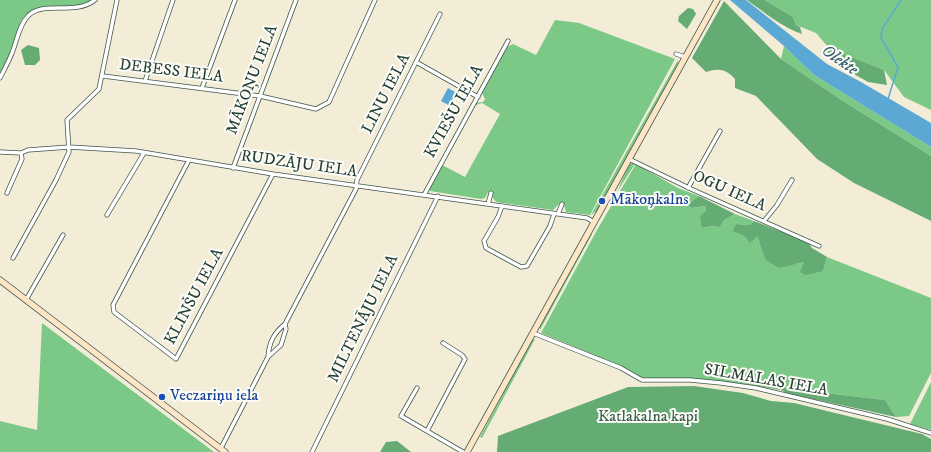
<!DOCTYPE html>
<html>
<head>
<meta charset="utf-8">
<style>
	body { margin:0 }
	canvas { display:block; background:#f3edd8 }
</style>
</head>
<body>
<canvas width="931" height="452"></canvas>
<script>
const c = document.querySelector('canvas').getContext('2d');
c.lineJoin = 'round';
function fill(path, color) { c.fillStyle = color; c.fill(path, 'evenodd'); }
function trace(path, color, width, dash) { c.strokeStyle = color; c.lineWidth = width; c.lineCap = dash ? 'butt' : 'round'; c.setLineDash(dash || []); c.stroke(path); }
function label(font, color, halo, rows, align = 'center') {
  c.font = font + ' "IM FELL DW Pica",serif'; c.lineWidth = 4; c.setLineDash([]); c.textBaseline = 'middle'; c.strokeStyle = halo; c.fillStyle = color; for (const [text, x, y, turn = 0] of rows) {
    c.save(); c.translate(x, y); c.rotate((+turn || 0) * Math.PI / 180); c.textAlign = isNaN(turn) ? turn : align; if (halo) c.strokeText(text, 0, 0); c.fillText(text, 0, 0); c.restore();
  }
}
const green = new Path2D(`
	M 0,0 L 93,0 C 73,15 37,0 23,18 C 19,24 18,32 15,39 C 11,50 6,62 0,73 Z
	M 765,0 L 931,0 L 931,110 L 904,97 L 884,70 L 829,48 L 816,33 L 796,25 L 793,17 Z
	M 555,20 L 579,23 L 675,59 L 590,215 L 566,212 L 564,205 L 560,203 L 553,210 L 496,202 L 493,198 L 493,193 L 488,192 L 485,198 L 481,199 L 430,191 L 430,185 L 442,165 L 465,177 L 500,114 L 482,103 L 476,105 L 471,112 L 476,103 L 483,102 L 485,99 L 482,93 L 507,47 L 513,44 L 536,55 Z
	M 784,46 L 814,75 L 931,147 L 931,156 L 843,101 L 781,59 Z
	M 678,60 L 678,64 L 597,211 L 591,215 Z
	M 634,163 L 635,164 L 617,192 L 629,164 Z
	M 636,164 L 678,188 L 699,196 L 689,205 L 692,208 L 705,206 L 706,211 L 702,228 L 711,226 L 720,227 L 724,220 L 735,214 L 754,221 L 750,225 L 736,224 L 757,235 L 759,242 L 796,264 L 804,262 L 823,271 L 827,257 L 931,298 L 931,373 L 909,416 L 896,417 L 885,400 L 826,393 L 821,390 L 781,390 L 772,384 L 750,385 L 685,378 L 643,378 L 628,369 L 541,333 L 597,230 Z
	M 591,233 L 592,234 L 540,330 L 540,326 Z
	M 42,323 L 214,452 L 0,452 L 0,421 L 37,430 Z
	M 535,339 L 482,438 L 480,437 L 532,340 Z
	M 931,382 L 931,430 L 910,424 Z`);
const forest = new Path2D(`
	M 747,0 L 765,0 L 793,17 L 796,25 L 800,27 L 802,34 C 783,28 764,12 747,0 Z
	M 724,1 L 781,59 L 843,101 L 931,156 L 931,221 L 854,183 L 817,159 L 756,96 L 735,88 L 735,79 C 726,69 719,68 706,72 L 692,58 Z
	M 688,8 L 693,9 L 696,14 L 687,29 L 678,21 L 679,16 Z
	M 28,45 L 39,48 L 40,60 L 35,65 L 25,65 L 21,50 Z
	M 829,48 L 884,70 L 887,85 L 868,82 L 833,62 L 826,56 Z
	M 699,196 L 735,214 L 724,220 L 720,227 L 711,226 L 702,228 L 700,216 L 706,211 L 705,206 L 692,208 L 688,205 Z
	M 754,221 L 808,242 L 812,248 L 827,257 L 823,271 L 806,275 L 800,272 L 804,262 L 779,268 L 766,260 L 757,236 L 750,243 L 745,236 L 733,231 L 736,224 L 750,225 Z
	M 773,384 L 781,390 L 786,387 L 821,390 L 826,393 L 885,400 L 896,417 L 786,393 L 781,390 L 750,385 Z
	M 694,386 L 743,393 L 771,401 L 794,403 L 922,434 L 931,439 L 931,452 L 497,452 L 498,436 L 628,387 Z
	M 397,441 L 411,452 L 380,452 L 386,442 Z`);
const water = new Path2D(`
	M 730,0 L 746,0 L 827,64 L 861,82 L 931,123 L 931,147 L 814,75 L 784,46 Z
	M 448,88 L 457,93 L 450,106 L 441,101 Z`);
const stream = new Path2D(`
	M 888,99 L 898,67 L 881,38 L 882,29 L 901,0`);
const street = new Path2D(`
	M 676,54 L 685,57
	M 416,62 L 478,97
	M 103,76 L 260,96 L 316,109 L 329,102 L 375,0
	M 0,78 C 4,70 9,61 12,53 C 17,41 19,25 28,16 C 43,0 75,16 95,0
	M 145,81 L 173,0
	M 202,88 L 235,0
	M 0,152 L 21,153 L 28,150 L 69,147 L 136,151 L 273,174 L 587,218 L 594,222
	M 629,159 L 691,189 L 819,246
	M 189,160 L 113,305 L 114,312 L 176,359 L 273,174
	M 233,168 L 296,0
	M 688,188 L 720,131
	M 7,193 L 22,159 L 21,153
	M 424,195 L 508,41
	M 488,204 L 491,193
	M 502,206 L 498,217 L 484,241 L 486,248 L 521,267 L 527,266 L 550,226 L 554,214
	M 558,214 L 562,204
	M 107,215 L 144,153
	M 764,221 L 777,205 L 792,180
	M 13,258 L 56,180 L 69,152 L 67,120 L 99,89 L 117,0
	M 26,300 L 63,235
	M 533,333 L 621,368 L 642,380 L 690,380 L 721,383 L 756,388 L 887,419 L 931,433
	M 268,357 C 269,342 274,333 285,324 L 356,189 L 357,180 L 440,14
	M 417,388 L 401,416 L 463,452
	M 427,431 L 465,359 L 462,355 L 443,343
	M 221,448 L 268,357 L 281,345 L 286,329 L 285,324
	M 312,452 L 438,196`);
const secondary = new Path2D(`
	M 0,280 L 225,452
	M 467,452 L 717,0`);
const markers = [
	[602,201,4,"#1a4fb4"],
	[162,397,4,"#1a4fb4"]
];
const streetNames = [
	["DEBESS IELA",171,72,7],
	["MĀKOŅU IELA",253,80,-69],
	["LINU IELA",387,94,-63],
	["KVIEŠU IELA",455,112,-61],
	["RUDZĀJU IELA",299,165,8],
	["OGU IELA",729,192,24],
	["KLINŠU IELA",195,297,-62],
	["MILTENĀJU IELA",364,319,-64],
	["SILMALAS IELA",766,381,10]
];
const transitNames = [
	["Mākoņkalns",610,201],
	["Veczariņu iela",170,397]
];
const parkNames = [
	["Katlakalna kapi",648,418]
];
const waterNames = [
	["Olekte",839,61,35]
];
fill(green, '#7cc887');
fill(forest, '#65ac74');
fill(water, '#5ba8d4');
trace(stream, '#5ba8d4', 1.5);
trace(street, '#3f574d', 5);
trace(secondary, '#3f574d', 7);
trace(street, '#fff', 3.5);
trace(secondary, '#fde5c5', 5.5);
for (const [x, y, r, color] of markers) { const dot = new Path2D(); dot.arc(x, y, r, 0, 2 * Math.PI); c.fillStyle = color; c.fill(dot); trace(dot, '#fdfcf7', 1.5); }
label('16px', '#1f3d34', '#fdfcf7', streetNames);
label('16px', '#164399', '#fdfcf7', transitNames, 'left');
label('16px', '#366049', '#fdfcf7', parkNames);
label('italic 17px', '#34626c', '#fdfcf7', waterNames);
</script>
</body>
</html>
